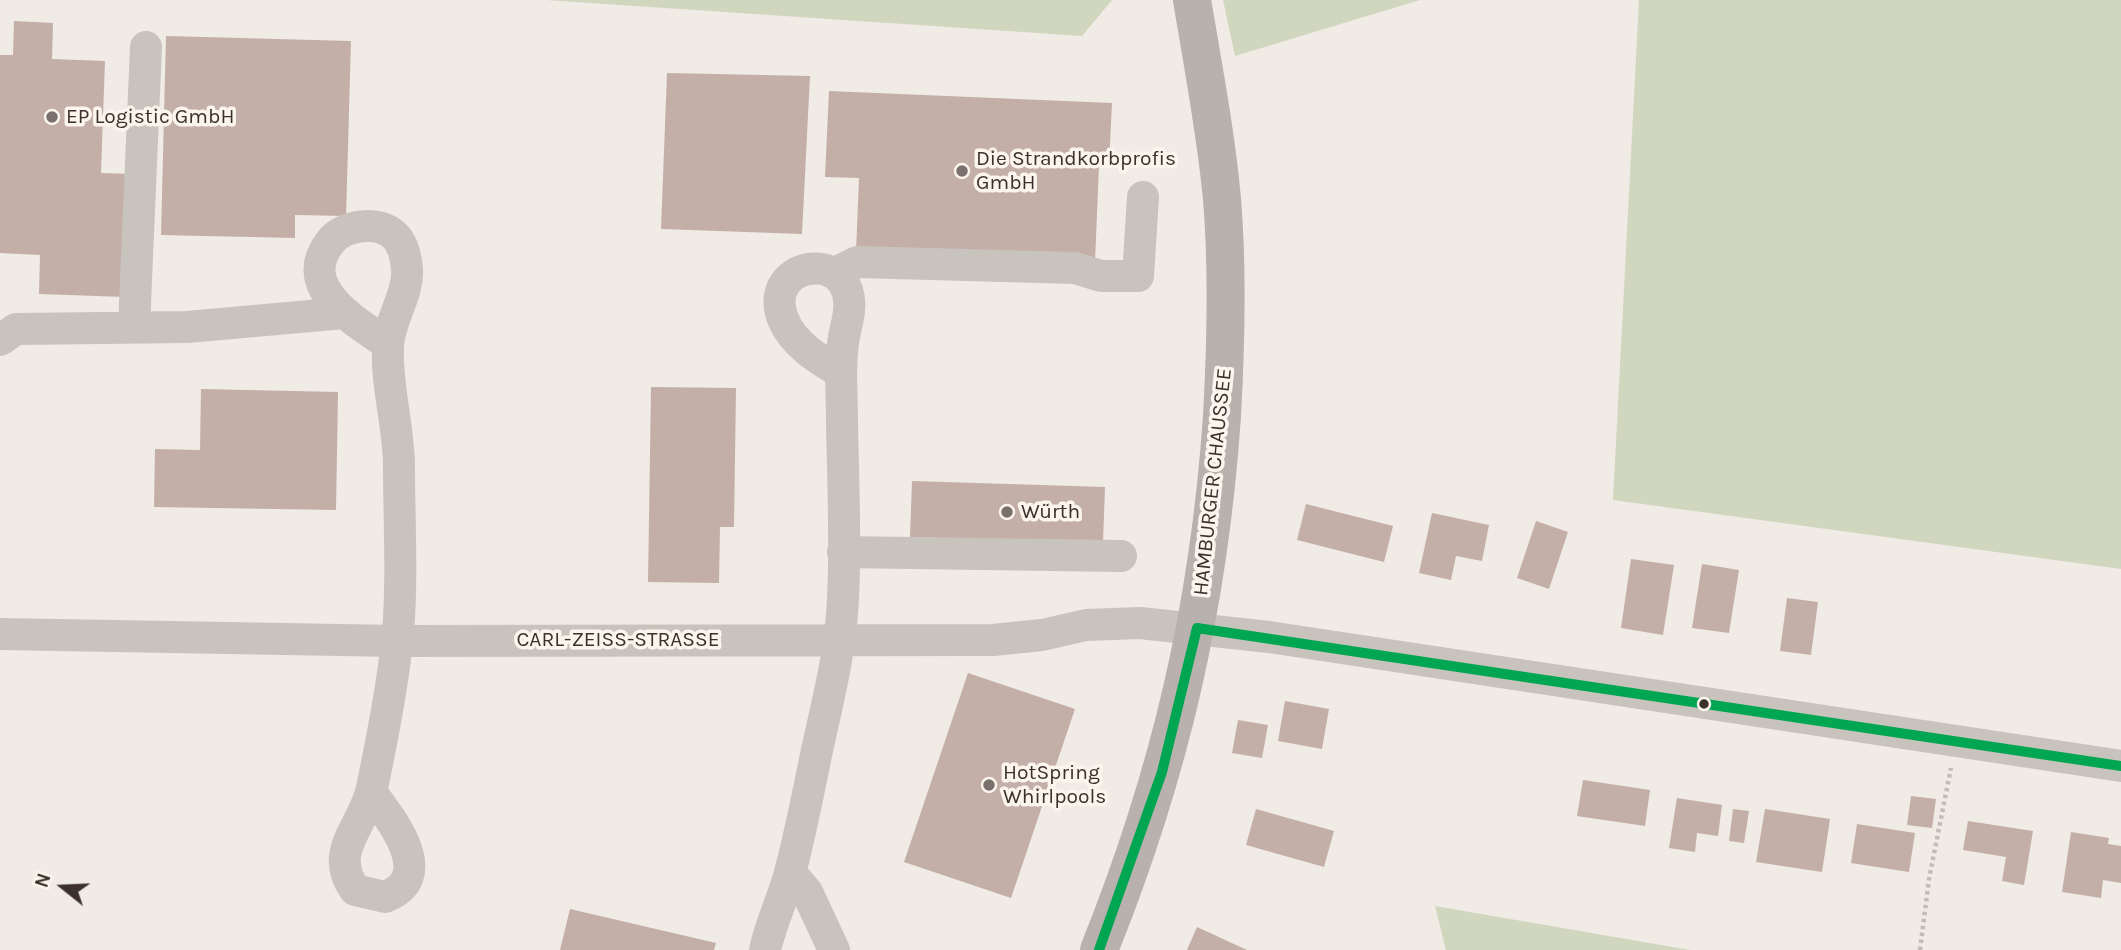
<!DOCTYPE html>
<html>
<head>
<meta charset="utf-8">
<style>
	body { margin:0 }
	#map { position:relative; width:2121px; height:950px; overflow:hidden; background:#f0ebe5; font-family:Karla,sans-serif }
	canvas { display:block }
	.north { position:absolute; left:28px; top:852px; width:70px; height:70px; -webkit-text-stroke:5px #fbf5ee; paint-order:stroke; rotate:288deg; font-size:19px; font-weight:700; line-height:28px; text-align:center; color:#3b302b }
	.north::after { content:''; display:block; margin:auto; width:24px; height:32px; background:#3b302b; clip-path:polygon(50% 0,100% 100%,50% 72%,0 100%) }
</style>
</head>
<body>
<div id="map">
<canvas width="2121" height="950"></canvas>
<div class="north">N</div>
</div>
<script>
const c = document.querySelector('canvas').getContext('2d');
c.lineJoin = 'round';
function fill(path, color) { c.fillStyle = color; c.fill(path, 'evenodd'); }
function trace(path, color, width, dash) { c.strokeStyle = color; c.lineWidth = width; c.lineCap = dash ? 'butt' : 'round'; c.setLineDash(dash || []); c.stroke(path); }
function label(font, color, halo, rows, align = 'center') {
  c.font = font + ' Karla,sans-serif'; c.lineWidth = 7; c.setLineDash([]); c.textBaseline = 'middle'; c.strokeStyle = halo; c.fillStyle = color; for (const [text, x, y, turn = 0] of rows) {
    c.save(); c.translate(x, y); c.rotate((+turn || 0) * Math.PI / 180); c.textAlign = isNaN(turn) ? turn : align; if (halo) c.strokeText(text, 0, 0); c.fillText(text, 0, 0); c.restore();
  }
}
const green = new Path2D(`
	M 546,0 L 1112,0 L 1082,36 Z
	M 1223,0 L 1420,0 L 1235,56 Z
	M 1639,0 L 2121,0 L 2121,569 L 1613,500 Z
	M 1435,906 L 1690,950 L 1446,950 Z`);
const building = new Path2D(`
	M 14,21 L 53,23 L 52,59 L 105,61 L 101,173 L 130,174 L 125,297 L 39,294 L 40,255 L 0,253 L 0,55 L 13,55 Z
	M 166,36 L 351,41 L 346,216 L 295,215 L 295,238 L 161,235 Z
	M 667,73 L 810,76 L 802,234 L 661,229 Z
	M 829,91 L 1112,103 L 1109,165 L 1099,165 L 1095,262 L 856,252 L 859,178 L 825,177 Z
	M 651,387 L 736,388 L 734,527 L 720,527 L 719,583 L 648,582 Z
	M 201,389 L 338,392 L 336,510 L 154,507 L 155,449 L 200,450 Z
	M 912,481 L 1105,487 L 1103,543 L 910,537 Z
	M 1306,504 L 1393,526 L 1384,562 L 1297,540 Z
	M 1432,513 L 1489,525 L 1482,561 L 1456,556 L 1451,580 L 1419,573 Z
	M 1536,521 L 1568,532 L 1549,589 L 1517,578 Z
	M 1631,559 L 1674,565 L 1663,635 L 1621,628 Z
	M 1702,564 L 1739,570 L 1729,633 L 1692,628 Z
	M 1787,598 L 1818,602 L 1811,655 L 1780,651 Z
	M 968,673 L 1075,709 L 1011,898 L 904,862 Z
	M 1285,701 L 1329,709 L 1322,749 L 1278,741 Z
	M 1238,720 L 1268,725 L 1262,758 L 1232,753 Z
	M 1583,780 L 1650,790 L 1645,826 L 1577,816 Z
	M 1911,796 L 1936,799 L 1932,828 L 1907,825 Z
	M 1677,798 L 1722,805 L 1718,836 L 1697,833 L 1695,852 L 1669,848 Z
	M 1256,809 L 1334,831 L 1324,867 L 1246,845 Z
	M 1733,809 L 1749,811 L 1744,843 L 1729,841 Z
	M 1765,809 L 1830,819 L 1822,872 L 1756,862 Z
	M 1968,821 L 2033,831 L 2024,885 L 2002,881 L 2006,857 L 1963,850 Z
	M 1857,824 L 1915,833 L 1909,872 L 1851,863 Z
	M 2071,832 L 2109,838 L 2108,844 L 2121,846 L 2121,883 L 2103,880 L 2101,898 L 2062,892 Z
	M 570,909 L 716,943 L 714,950 L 560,950 Z
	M 1197,927 L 1247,950 L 1187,950 Z`);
const path = new Path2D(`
	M 1920,950 L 1929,879 L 1951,768`);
const minor = new Path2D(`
	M 835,273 L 857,262 L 1075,268 L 1101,276 L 1138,276 L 1143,197
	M 134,327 L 146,47
	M 0,340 L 16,329 L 187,327 L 344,313
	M 843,552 L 1121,556
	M 0,634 L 397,641 L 993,640 L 1042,635 L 1086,625 L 1140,623 L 1269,637 L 2121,766
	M 371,792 C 391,819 438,877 385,897 L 355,890 C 327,851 364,827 372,788 C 382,740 392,690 397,642 C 403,587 399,522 399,467 C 399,427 386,386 388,346 C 389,320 409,294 407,269 C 406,258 403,243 394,235 C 378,220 344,225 331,241 C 294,287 355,321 388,344
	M 790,872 L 807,892 L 834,950
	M 765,950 C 771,922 784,897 791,869 C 801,830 809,790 817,750 C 828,700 841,650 843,598 C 846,540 843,481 842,423 C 842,389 838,357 847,323 C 866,244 759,258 783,319 C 793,344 818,359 840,372`);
const major = new Path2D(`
	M 1099,950 C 1170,774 1209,606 1222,416 C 1226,344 1228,271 1222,199 C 1216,133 1203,66 1192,0`);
const bus1 = new Path2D(`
	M 1197,628 L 2121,766
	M 1099,950 L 1162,772 L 1197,628`);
const markers = [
	[52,117,7,"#7a716c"],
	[962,171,7,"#7a716c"],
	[1007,512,7,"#7a716c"],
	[1704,704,6,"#3b302b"],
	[989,785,7,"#7a716c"]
];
const poiNames = [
	["EP Logistic GmbH",66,117],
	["Die Strandkorbprofis",976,159],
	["GmbH",976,183],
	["Würth",1021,512],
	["HotSpring",1003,773],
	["Whirlpools",1003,797]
];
const streetNames = [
	["HAMBURGER CHAUSSEE",1213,482,-84],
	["CARL-ZEISS-STRASSE",618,640]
];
fill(green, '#d1d6bf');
fill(building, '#c3afa7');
trace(path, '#c2bbb6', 4.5, [3.5, 3.5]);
trace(minor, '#c9c3be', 32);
trace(major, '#b8b1ad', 38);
trace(bus1, '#00a651', 10);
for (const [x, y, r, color] of markers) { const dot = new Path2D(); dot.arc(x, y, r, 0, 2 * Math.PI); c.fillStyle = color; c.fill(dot); trace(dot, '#fbf5ee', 2.5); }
label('21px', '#3b302b', '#fbf5ee', poiNames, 'left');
label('21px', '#3b302b', '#fbf5ee', streetNames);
</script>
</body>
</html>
